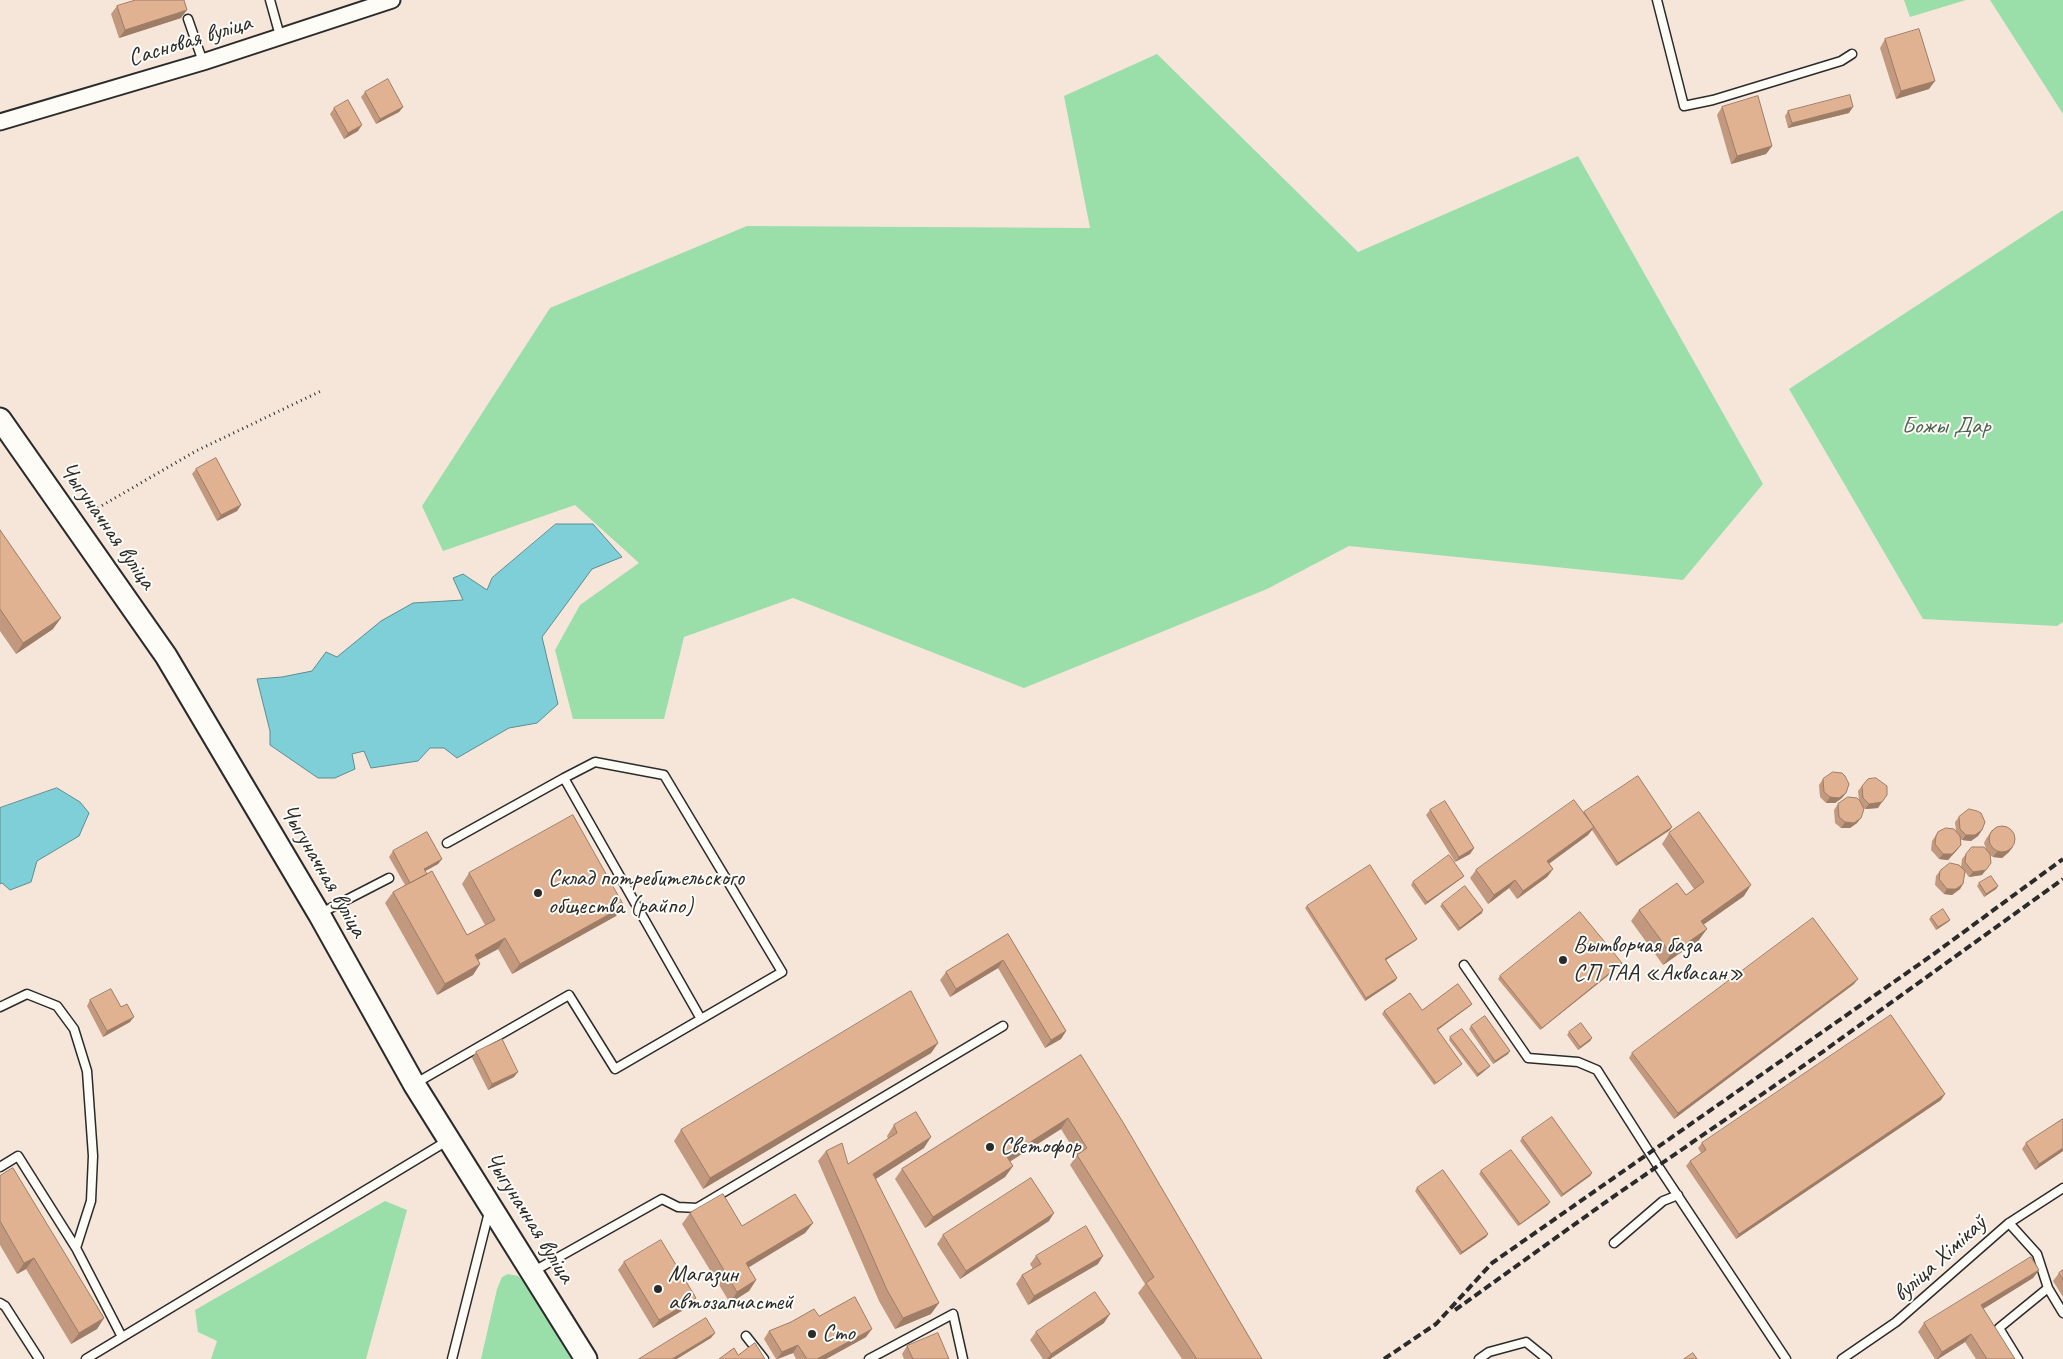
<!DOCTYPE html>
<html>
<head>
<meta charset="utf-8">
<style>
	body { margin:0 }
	canvas { display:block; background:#f5e6d9 }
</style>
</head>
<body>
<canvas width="2063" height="1359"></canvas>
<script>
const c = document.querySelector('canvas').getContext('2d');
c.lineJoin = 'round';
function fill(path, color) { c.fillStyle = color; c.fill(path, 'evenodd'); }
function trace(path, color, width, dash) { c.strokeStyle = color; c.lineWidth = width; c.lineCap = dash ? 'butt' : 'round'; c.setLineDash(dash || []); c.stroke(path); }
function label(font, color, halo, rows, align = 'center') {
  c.font = font + ' Caveat,sans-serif'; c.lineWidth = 4; c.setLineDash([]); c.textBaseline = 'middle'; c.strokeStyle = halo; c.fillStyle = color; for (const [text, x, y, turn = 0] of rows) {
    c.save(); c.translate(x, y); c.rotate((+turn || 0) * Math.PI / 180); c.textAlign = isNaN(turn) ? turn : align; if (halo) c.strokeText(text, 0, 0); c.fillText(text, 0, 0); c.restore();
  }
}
const green = new Path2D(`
	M 1904,0 L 1966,0 L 1910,17 Z
	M 1990,0 L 2063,0 L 2063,114 Z
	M 1157,54 L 1358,252 L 1578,156 L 1763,484 L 1683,580 L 1349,546 L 1267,589 L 1024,688 L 793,598 L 684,637 L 664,719 L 573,719 L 555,650 L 580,605 L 639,563 L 575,505 L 443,551 L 422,506 L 550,308 L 747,226 L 1090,228 L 1064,96 Z
	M 2063,210 L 2063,622 L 2057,626 L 1923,619 L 1789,389 Z
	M 385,1201 L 407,1210 L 366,1359 L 211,1359 L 217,1341 L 198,1332 L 195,1310 Z
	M 508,1274 L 518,1276 L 527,1285 L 571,1359 L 481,1359 L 497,1289 L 502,1277 Z`);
const water = new Path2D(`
	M 556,524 L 593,524 L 622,557 L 592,569 L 542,637 L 558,704 L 537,723 L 509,728 L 457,758 L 444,748 L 430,748 L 418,761 L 371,768 L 364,751 L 352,754 L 355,769 L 335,778 L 318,778 L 270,745 L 270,731 L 257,679 L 282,677 L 312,671 L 326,652 L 337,657 L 381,621 L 413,603 L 463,600 L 453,578 L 463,574 L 487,590 L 492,578 Z
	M 57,788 L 80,802 L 89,813 L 79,836 L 37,861 L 31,882 L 10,890 L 2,883 L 0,884 L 0,808 Z`);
const path = new Path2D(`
	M 89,513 L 196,451 L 321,391`);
const lane = new Path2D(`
	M 270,0 L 280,36
	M 1657,0 L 1684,106 L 1713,100 L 1841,61 L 1852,54
	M 188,19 L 203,62
	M 447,843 L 564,778
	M 321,913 L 389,878
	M 1464,965 L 1528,1058 L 1578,1062 L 1597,1070 L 1658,1166 L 1786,1359
	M 0,1007 L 27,994 L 57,1006 L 74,1029 L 87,1071 L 93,1156 L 91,1201 L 76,1248 L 122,1337
	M 416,1083 L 569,995 L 615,1069 L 782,972 L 664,775 L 595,762 L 564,778 L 701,1019
	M 0,1167 L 18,1156 L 76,1248
	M 2009,1223 L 2037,1254 L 2048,1288 L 2063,1313
	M 1614,1243 L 1663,1201 L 1678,1195
	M 534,1271 L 662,1199 L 678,1207 L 697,1208 L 1003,1026
	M 0,1303 L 5,1306 L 39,1359
	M 746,1336 L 764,1359
	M 86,1359 L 447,1141
	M 452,1359 L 489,1212
	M 869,1359 L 953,1314 L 963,1359
	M 1479,1359 L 1489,1352 L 1526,1342 L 1547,1359
	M 1842,1359 L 1896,1322 L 2009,1223 L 2063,1188
	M 2018,1359 L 1999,1328 L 2048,1288`);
const street = new Path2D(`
	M 0,122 L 203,62 L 392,0`);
const secondary = new Path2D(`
	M 0,419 L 166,656 L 319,914 L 414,1084 L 586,1359`);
const rail = new Path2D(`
	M 1455,1310 L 1610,1199 L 1803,1066 L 2063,879
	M 1384,1359 L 1436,1324 L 1492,1263 L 1931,956 L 2063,859`);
const wall = new Path2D(`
	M 117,6 L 181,18 L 119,38 L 111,14 Z
	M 1885,39 L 1929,89 L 1896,99 L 1880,48 Z
	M 365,92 L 403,107 L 399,112 L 376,124 L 361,97 Z
	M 1722,107 L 1772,146 L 1766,154 L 1731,164 L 1717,115 Z
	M 334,108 L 358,131 L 344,139 L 330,114 Z
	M 1788,111 L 1849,113 L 1788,128 L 1785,116 Z
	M 196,469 L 241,505 L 237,511 L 217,521 L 192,474 Z
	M 0,530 L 53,629 L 16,654 L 0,631 Z
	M 1823,779 L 1842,798 L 1835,803 L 1826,803 L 1820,797 L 1819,785 Z
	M 1862,786 L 1878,808 L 1865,809 L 1863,807 L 1857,823 L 1850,828 L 1841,828 L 1835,823 L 1834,810 L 1838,804 L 1859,800 L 1858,791 Z
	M 1430,810 L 1474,848 L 1470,854 L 1455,862 L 1426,815 Z
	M 1584,812 L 1670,830 L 1616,866 L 1592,830 L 1588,835 L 1549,863 L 1553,869 L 1547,877 L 1517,899 L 1509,888 L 1488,904 L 1470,878 L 1476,870 Z
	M 1959,817 L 1982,830 L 1978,836 L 1971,841 L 1962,840 L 1960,839 L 1961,845 L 1957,850 L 1948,860 L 1939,859 L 1931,850 L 1932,841 L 1938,832 L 1956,831 L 1955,822 Z
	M 1992,830 L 2009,852 L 2002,858 L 1993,857 L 1990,855 L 1982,875 L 1969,877 L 1965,872 L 1963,884 L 1960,889 L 1952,895 L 1944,894 L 1935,885 L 1936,876 L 1940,871 L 1961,867 L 1962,859 L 1966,854 L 1986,849 L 1984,843 L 1986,839 Z
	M 1669,833 L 1744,896 L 1703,925 L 1699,940 L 1663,965 L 1631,921 L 1639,910 L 1686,895 L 1694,889 L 1662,844 Z
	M 393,851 L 442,859 L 438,864 L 425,871 L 467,935 L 485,925 L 462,884 L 469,873 L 616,916 L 512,974 L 498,949 L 478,960 L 480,964 L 473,975 L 437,995 L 385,903 L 393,892 L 405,885 L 389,857 Z
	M 1464,876 L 1462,878 L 1425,905 L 1411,885 L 1413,882 Z
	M 1979,883 L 1998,886 L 1996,889 L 1984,897 L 1977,886 Z
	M 1442,904 L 1482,913 L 1458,931 L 1440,906 Z
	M 1307,906 L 1417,939 L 1415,941 L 1386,960 L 1397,978 L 1395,981 L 1365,1001 L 1305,908 Z
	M 1931,917 L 1950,920 L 1948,922 L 1936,930 L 1929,919 Z
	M 1008,934 L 1066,1031 L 1061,1039 L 1045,1048 L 998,968 L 950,997 L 940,980 L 946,972 Z
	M 1622,963 L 1620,966 L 1540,1030 L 1498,979 L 1500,976 Z
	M 1854,984 L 1674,1119 L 1629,1058 L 1632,1053 Z
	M 90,1000 L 121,1007 L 130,1022 L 103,1037 L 87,1006 Z
	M 1472,1004 L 1470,1006 L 1437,1030 L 1462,1064 L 1460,1066 L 1434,1085 L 1382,1014 L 1384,1011 L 1422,1010 Z
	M 1471,1026 L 1508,1054 L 1493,1064 L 1469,1029 Z
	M 1569,1032 L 1592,1038 L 1590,1041 L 1578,1050 L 1567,1035 Z
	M 1450,1037 L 1490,1066 L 1488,1068 L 1477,1077 L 1449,1040 Z
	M 938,1043 L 931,1053 L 703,1189 L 674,1141 L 681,1130 Z
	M 476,1052 L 514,1077 L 488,1090 L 472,1058 Z
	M 1081,1055 L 1262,1359 L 1182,1359 L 1138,1293 L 1145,1284 L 1070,1165 L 1077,1155 L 1061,1129 L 1010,1161 L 1013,1166 L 1005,1177 L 925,1228 L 895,1179 L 902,1169 Z
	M 1941,1100 L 1736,1239 L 1686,1166 L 1690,1161 L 1701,1153 L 1698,1148 L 1702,1143 Z
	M 2063,1119 L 2063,1151 L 2035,1170 L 2022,1149 L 2026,1143 Z
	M 894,1125 L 924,1148 L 876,1179 L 931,1314 L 895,1329 L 879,1301 L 818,1161 L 826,1151 L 848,1164 L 888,1139 L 887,1136 Z
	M 1522,1138 L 1592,1173 L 1590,1176 L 1561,1197 L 1520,1141 Z
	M 1481,1171 L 1548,1205 L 1518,1226 L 1479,1174 Z
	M 0,1176 L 104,1318 L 97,1329 L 71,1344 L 26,1269 L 17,1274 L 0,1245 Z
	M 1417,1188 L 1488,1234 L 1486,1237 L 1460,1255 L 1415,1191 Z
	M 690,1213 L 742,1226 L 813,1223 L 805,1233 L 748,1267 L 756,1280 L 749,1291 L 730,1303 L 682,1224 Z
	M 1049,1221 L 960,1279 L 937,1244 L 943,1235 Z
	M 1036,1256 L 1098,1264 L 1028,1305 L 1016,1284 L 1022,1275 L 1033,1269 L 1030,1264 Z
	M 624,1262 L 690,1306 L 653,1328 L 618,1270 Z
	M 2039,1270 L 2033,1278 L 1983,1309 L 2015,1359 L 1976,1359 L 1965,1342 L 1938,1359 L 1935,1359 L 1918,1332 L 1924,1323 Z
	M 2063,1270 L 2063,1297 L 2053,1281 L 2059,1273 Z
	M 819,1316 L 866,1337 L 826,1359 L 796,1359 L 793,1353 L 778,1359 L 776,1359 L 764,1339 L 769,1331 Z
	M 1104,1323 L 1050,1359 L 1043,1359 L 1030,1340 L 1036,1332 Z
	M 907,1346 L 949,1359 L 904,1359 L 902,1354 Z`);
const shadedWall = new Path2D(`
	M 187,10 L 181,18 L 119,38 L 125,30 Z
	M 1935,81 L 1929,89 L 1896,99 L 1901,91 Z
	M 403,107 L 399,112 L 376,124 L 380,119 Z
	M 1853,107 L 1849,113 L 1788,128 L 1792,123 Z
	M 362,125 L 358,131 L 344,139 L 348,133 Z
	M 1772,146 L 1766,154 L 1731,164 L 1737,156 Z
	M 241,505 L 237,511 L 217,521 L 221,515 Z
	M 61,618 L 53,629 L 16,654 L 23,643 Z
	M 1846,793 L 1842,798 L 1835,803 L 1826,803 L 1830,797 Z
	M 1882,802 L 1878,808 L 1865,809 L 1869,804 Z
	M 1861,818 L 1857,823 L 1850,828 L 1841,828 L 1845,822 Z
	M 1594,827 L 1588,835 L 1542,869 L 1547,861 Z
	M 1672,827 L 1670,830 L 1616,866 L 1618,863 Z
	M 1982,830 L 1978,836 L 1971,841 L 1962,840 L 1966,835 Z
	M 1961,845 L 1957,850 L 1948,860 L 1939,859 L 1943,854 Z
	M 2013,847 L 2009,852 L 2002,858 L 1993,857 L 1997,852 Z
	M 1474,848 L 1470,854 L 1455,862 L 1459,857 Z
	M 442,859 L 438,864 L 420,874 L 424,869 Z
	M 1553,869 L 1547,877 L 1517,899 L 1523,891 Z
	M 1986,870 L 1982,875 L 1969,877 L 1973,872 Z
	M 1464,876 L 1462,878 L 1425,905 L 1427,902 Z
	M 1515,880 L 1509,888 L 1488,904 L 1494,895 Z
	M 1963,884 L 1960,889 L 1952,895 L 1944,894 L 1947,889 Z
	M 1751,885 L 1744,896 L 1693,932 L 1701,921 Z
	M 1998,886 L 1996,889 L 1984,897 L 1986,894 Z
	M 624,906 L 616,916 L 512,974 L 520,964 Z
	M 1483,910 L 1482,913 L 1458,931 L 1460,928 Z
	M 1950,920 L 1948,922 L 1936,930 L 1938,927 Z
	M 1707,929 L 1699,940 L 1663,965 L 1671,954 Z
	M 505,938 L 498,949 L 468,965 L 475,955 Z
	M 1417,939 L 1415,941 L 1383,962 L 1385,959 Z
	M 1003,960 L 998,968 L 950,997 L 956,989 Z
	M 1622,963 L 1620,966 L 1540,1030 L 1542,1028 Z
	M 480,964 L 473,975 L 437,995 L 445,984 Z
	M 1397,978 L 1395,981 L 1365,1001 L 1366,998 Z
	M 1858,979 L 1854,984 L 1674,1119 L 1678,1113 Z
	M 1472,1004 L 1470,1006 L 1435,1032 L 1437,1029 Z
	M 134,1017 L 130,1022 L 103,1037 L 107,1031 Z
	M 1066,1031 L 1061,1039 L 1045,1048 L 1051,1040 Z
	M 1592,1038 L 1590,1041 L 1578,1050 L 1580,1047 Z
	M 938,1043 L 931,1053 L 703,1189 L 710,1178 Z
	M 1510,1051 L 1508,1054 L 1493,1064 L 1495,1061 Z
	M 1490,1066 L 1488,1068 L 1477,1077 L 1478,1074 Z
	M 518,1072 L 514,1077 L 488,1090 L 492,1084 Z
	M 1945,1094 L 1941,1100 L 1736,1239 L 1739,1234 Z
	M 1068,1118 L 1061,1129 L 1000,1168 L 1007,1157 Z
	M 931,1137 L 924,1148 L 866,1185 L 873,1174 Z
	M 2063,1148 L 2063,1151 L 2035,1170 L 2039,1164 Z
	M 1013,1166 L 1005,1177 L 925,1228 L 933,1217 Z
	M 1592,1173 L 1590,1176 L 1561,1197 L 1563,1194 Z
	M 1550,1202 L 1548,1205 L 1518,1226 L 1520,1224 Z
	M 1054,1213 L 1049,1221 L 960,1279 L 966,1271 Z
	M 813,1223 L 805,1233 L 738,1274 L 746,1263 Z
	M 1488,1234 L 1486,1237 L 1460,1255 L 1462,1252 Z
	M 1103,1256 L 1098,1264 L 1028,1305 L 1034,1296 Z
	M 34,1258 L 26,1269 L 17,1274 L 24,1263 Z
	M 2039,1270 L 2033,1278 L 1975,1314 L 1981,1305 Z
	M 756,1280 L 749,1291 L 730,1303 L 737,1292 Z
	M 696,1298 L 690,1306 L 653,1328 L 659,1320 Z
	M 939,1303 L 931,1314 L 895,1329 L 903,1318 Z
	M 1110,1314 L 1104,1323 L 1050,1359 L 1047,1359 L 1051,1354 Z
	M 104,1318 L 97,1329 L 71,1344 L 79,1333 Z
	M 872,1329 L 866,1337 L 826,1359 L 817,1359 Z
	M 715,1333 L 711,1338 L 677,1359 L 672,1359 Z
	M 1971,1334 L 1965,1342 L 1938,1359 L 1937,1359 L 1942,1352 Z
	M 798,1345 L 793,1353 L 777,1359 L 782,1352 Z`);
const building = new Path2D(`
	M 136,0 L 184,0 L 187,10 L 125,30 L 117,6 Z
	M 1919,29 L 1935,81 L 1901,91 L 1885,39 Z
	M 388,79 L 403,107 L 380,119 L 365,92 Z
	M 1850,95 L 1853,107 L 1792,123 L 1788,111 Z
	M 1758,96 L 1772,146 L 1737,156 L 1722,107 Z
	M 348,100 L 362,125 L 348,133 L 334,108 Z
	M 216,458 L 241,505 L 221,515 L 196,469 Z
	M 0,530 L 61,618 L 23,643 L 0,609 Z
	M 1833,772 L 1842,773 L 1845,776 L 1849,784 L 1846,793 L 1839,798 L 1830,797 L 1824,792 L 1823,779 Z
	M 1638,776 L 1672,827 L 1618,863 L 1584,812 Z
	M 1876,778 L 1887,786 L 1887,795 L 1882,802 L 1869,804 L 1863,798 L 1862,786 L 1868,779 Z
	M 1848,797 L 1857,798 L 1860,801 L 1864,809 L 1861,818 L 1854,823 L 1845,822 L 1839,817 L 1838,804 Z
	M 1574,800 L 1594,827 L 1547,861 L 1553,869 L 1523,891 L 1515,880 L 1494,895 L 1476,870 Z
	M 1445,801 L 1474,848 L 1459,857 L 1430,810 Z
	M 1969,809 L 1977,811 L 1981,813 L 1985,822 L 1982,830 L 1975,835 L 1966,835 L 1960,829 L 1959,817 Z
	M 1699,812 L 1751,885 L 1701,921 L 1707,929 L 1671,954 L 1639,910 L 1677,883 L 1686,895 L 1704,882 L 1669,833 Z
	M 573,815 L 624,906 L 520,964 L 505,938 L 475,955 L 480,964 L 445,984 L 393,892 L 432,871 L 467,935 L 495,920 L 469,873 Z
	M1989 839a13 13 0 1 1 26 0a13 13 0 1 1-26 0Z
	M 1946,828 L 1954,829 L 1960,836 L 1961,845 L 1952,854 L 1943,854 L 1935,844 L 1936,836 L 1938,832 Z
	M 427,832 L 442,859 L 424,869 L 427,874 L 410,883 L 393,851 Z
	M 1972,847 L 1984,847 L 1990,854 L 1991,863 L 1986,870 L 1973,872 L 1965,862 L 1966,854 Z
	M 1449,855 L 1464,876 L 1427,902 L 1413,882 Z
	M 1950,863 L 1959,865 L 1965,871 L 1963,884 L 1956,889 L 1947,889 L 1939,879 L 1940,871 Z
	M 1370,865 L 1417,939 L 1385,959 L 1397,978 L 1366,998 L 1307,906 Z
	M 1991,876 L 1998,886 L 1986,894 L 1979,883 Z
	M 1465,886 L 1483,910 L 1460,928 L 1442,904 Z
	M 1943,909 L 1950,920 L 1938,927 L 1931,917 Z
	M 1580,912 L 1622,963 L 1542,1028 L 1500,976 Z
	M 1813,918 L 1858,979 L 1678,1113 L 1632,1053 Z
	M 1008,934 L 1066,1031 L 1051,1040 L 1003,960 L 956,989 L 946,972 Z
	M 1458,984 L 1472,1004 L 1437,1029 L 1462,1064 L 1436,1083 L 1384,1011 L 1410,993 L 1422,1010 Z
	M 111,989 L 121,1007 L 127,1004 L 134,1017 L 107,1031 L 90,1000 Z
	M 911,991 L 938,1043 L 710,1178 L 681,1130 Z
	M 1891,1015 L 1945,1094 L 1739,1234 L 1690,1161 L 1706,1150 L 1702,1143 Z
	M 1485,1016 L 1510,1051 L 1495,1061 L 1471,1026 Z
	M 1581,1023 L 1592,1038 L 1580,1047 L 1569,1032 Z
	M 1462,1029 L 1490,1066 L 1478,1074 L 1450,1037 Z
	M 502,1039 L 518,1072 L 492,1084 L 476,1052 Z
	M 1081,1055 L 1124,1124 L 1262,1359 L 1197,1359 L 1146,1283 L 1154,1277 L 1077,1155 L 1087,1148 L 1068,1118 L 1007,1157 L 1013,1166 L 933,1217 L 902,1169 Z
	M 916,1112 L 931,1137 L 873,1174 L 939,1303 L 903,1318 L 887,1290 L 826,1151 L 842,1143 L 848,1164 L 897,1133 L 894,1125 Z
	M 1552,1117 L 1592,1173 L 1563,1194 L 1522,1138 Z
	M 2063,1119 L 2063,1148 L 2039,1164 L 2026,1143 Z
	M 1511,1150 L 1550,1202 L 1520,1224 L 1481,1171 Z
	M 13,1168 L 104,1318 L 79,1333 L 34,1258 L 24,1263 L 0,1221 L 0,1176 Z
	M 1443,1170 L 1488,1234 L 1462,1252 L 1417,1188 Z
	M 1031,1178 L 1054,1213 L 966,1271 L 943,1235 Z
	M 723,1194 L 742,1226 L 795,1194 L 813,1223 L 746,1263 L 756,1280 L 737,1292 L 690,1213 Z
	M 1086,1226 L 1103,1256 L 1034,1296 L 1022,1275 L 1041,1264 L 1036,1256 Z
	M 661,1240 L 696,1298 L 659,1320 L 624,1262 Z
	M 2031,1257 L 2039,1270 L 1981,1305 L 2015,1359 L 1987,1359 L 1971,1334 L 1942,1352 L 1924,1323 Z
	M 2063,1270 L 2063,1280 L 2059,1273 Z
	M 1095,1292 L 1110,1314 L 1051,1354 L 1036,1332 Z
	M 855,1297 L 872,1329 L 817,1359 L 807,1359 L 798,1345 L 782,1352 L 769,1331 L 791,1322 L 814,1309 L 819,1316 Z
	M 706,1318 L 715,1333 L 672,1359 L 639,1359 Z
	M 938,1333 L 949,1359 L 913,1359 L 907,1346 Z
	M 755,1343 L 765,1359 L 719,1359 L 734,1348 L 738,1355 Z
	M 1693,1353 L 1697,1359 L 1684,1359 Z`);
const markers = [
	[538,893,5,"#2b2b2b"],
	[1563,960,5,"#2b2b2b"],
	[990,1147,5,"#2b2b2b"],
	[658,1289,5,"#2b2b2b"],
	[812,1334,5,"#2b2b2b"]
];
const streetNames = [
	["Сасновая вуліца",190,41,-17],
	["Чыгуначная вуліца",107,526,55],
	["Чыгуначная вуліца",323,871,60],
	["Чыгуначная вуліца",529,1218,58],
	["вуліца Хімікаў",1940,1259,-42]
];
const parkNames = [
	["Божы Дар",1946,427]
];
const poiNames = [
	["Склад потребительского",548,879],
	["общества (райпо)",548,907],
	["Вытворчая база",1573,946],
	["СП ТАА «Аквасан»",1573,974],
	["Светофор",1000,1147],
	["Магазин",668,1275],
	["автозапчастей",668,1303],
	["Сто",822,1334]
];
fill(green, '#9adea9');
fill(water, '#7ecfd7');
trace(water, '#5d8d92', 1);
trace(lane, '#2b2b2b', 11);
trace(street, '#2b2b2b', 19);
trace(secondary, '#2b2b2b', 25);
trace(path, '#2b2b2b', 3, [1, 4]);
trace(lane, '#fdfcf7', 8);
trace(street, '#fdfcf7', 15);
trace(secondary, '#fdfcf7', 21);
trace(rail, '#2b2b2b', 4, [8, 4]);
fill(wall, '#c2997e');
fill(shadedWall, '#9e7d66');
fill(building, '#e1b292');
trace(building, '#9e7d66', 1);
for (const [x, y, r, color] of markers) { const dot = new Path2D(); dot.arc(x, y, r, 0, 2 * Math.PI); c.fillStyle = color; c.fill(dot); trace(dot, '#fdfcf7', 2); }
label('24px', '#2b2b2b', '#fdfcf7', streetNames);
label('24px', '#4c6151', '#fdfcf7', parkNames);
label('24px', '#2b2b2b', '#fdfcf7', poiNames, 'left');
</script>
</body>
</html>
